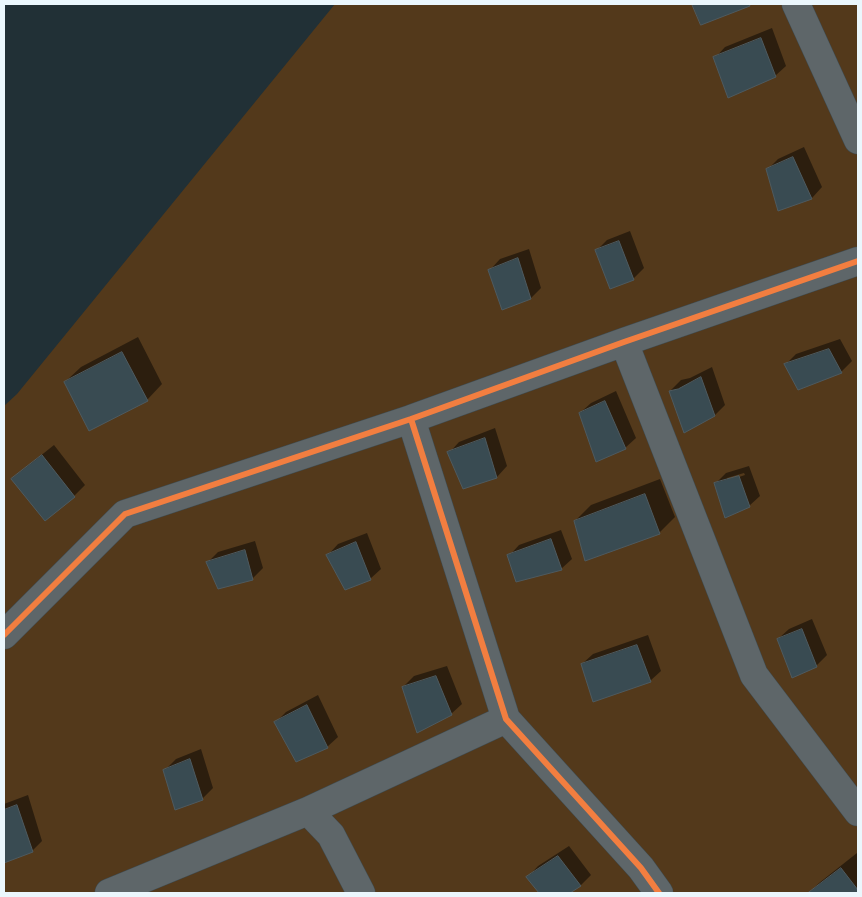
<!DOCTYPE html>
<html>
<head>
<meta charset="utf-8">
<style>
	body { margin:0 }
	#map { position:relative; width:862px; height:897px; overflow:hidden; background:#213036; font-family:"PT Sans Narrow",sans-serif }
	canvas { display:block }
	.frame { position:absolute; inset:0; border:5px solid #ebf7fd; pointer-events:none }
</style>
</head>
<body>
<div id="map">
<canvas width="862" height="897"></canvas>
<div class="frame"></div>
</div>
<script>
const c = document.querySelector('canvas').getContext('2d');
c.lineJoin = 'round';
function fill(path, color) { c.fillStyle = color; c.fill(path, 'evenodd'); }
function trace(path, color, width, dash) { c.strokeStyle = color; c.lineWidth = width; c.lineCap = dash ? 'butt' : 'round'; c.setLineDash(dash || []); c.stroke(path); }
const green = new Path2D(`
	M 335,4 L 858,4 L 858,893 L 4,893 L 4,406 L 17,394 Z`);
const shadow = new Path2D(`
	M 694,4 L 751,4 L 702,23 Z
	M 772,28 L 786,66 L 775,76 L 715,58 L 725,47 Z
	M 804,147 L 822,187 L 812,198 L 779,210 L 768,169 L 778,159 Z
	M 630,231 L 644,268 L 634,278 L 611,288 L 596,251 L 607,240 Z
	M 529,249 L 541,288 L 531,298 L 490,270 L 500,259 Z
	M 138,337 L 162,384 L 147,400 L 65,382 L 81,367 Z
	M 840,339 L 852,361 L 841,372 L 799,389 L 786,364 L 796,354 Z
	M 712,367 L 725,405 L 715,415 L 685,431 L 670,391 L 681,380 L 690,378 Z
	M 616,391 L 636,438 L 625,448 L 580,413 L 591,403 Z
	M 495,428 L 507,466 L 497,477 L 449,453 L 459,442 Z
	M 54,445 L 85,485 L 74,496 L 45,519 L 13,479 L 24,469 Z
	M 749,466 L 760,496 L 749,506 L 716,483 L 726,473 ZM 744,473 L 745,475 L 727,481 L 727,478 Z
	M 660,479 L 675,517 L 659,533 L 575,521 L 591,505 Z
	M 561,530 L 572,559 L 561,569 L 509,556 L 519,545 Z
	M 367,533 L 381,569 L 370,579 L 328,555 L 338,544 Z
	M 255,541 L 263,568 L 252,579 L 208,562 L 218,552 Z
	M 812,619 L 827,655 L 816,666 L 778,639 L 789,629 Z
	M 648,635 L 661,671 L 650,681 L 582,664 L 593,654 Z
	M 447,666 L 462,704 L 451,714 L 403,687 L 414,676 Z
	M 318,695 L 338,737 L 327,747 L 276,722 L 286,712 Z
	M 201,749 L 213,788 L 202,799 L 165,770 L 176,759 Z
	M 28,795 L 42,841 L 32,851 L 4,862 L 4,804 Z
	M 569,846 L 591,875 L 580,886 L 568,893 L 541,893 L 528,877 L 538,866 Z
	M 857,853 L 858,855 L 858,893 L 809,893 L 819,883 Z`);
const building = new Path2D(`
	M 692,4 L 749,4 L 750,6 L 701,25 Z
	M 761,38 L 776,77 L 728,98 L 713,57 Z
	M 793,157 L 812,199 L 778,211 L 766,169 Z
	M 619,241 L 634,280 L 610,289 L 595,250 Z
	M 518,258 L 531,299 L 502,310 L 488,270 Z
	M 829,349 L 842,373 L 798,390 L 784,364 Z
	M 122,352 L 148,401 L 89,431 L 64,382 Z
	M 701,377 L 715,416 L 684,433 L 669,391 L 678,389 Z
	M 605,401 L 626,449 L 596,462 L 579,413 Z
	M 485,438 L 497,478 L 463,489 L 447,452 Z
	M 42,455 L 75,497 L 45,521 L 11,479 Z
	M 739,476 L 750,507 L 725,518 L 714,483 Z
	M 645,494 L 660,534 L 585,561 L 574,521 Z
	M 551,539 L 562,570 L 516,582 L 507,555 Z
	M 356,542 L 371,580 L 345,590 L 326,555 Z
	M 245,550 L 253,580 L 218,589 L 206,562 Z
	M 802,629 L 817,667 L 792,678 L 777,639 Z
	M 637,645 L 651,682 L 593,702 L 581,664 Z
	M 436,676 L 452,715 L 417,733 L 402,687 Z
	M 307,705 L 328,748 L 296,762 L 274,722 Z
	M 190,759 L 203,800 L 175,810 L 163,770 Z
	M 17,805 L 33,852 L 4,863 L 4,810 Z
	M 558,856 L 581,886 L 570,893 L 539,893 L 526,877 Z
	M 841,868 L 858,890 L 858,893 L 808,893 Z`);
const minor = new Path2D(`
	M 796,4 L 858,140
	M 624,342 L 754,675 L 858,812
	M 411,419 L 506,719 L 641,868 L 659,893
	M 4,635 L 125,514 L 411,419 L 624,342 L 858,261
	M 308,811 L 331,835 L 361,893
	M 109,893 L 308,811 L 506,719`);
const cycleway = new Path2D(`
	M 411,419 L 506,719 L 641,868 L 659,893
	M 4,635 L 125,514 L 411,419 L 624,342 L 858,261`);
fill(green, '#53391b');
fill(shadow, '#0007');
fill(building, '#394b52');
trace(building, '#4e5a5f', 1);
trace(minor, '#3f4b50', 29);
trace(minor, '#5e6669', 28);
trace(cycleway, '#f27e40', 6);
</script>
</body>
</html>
